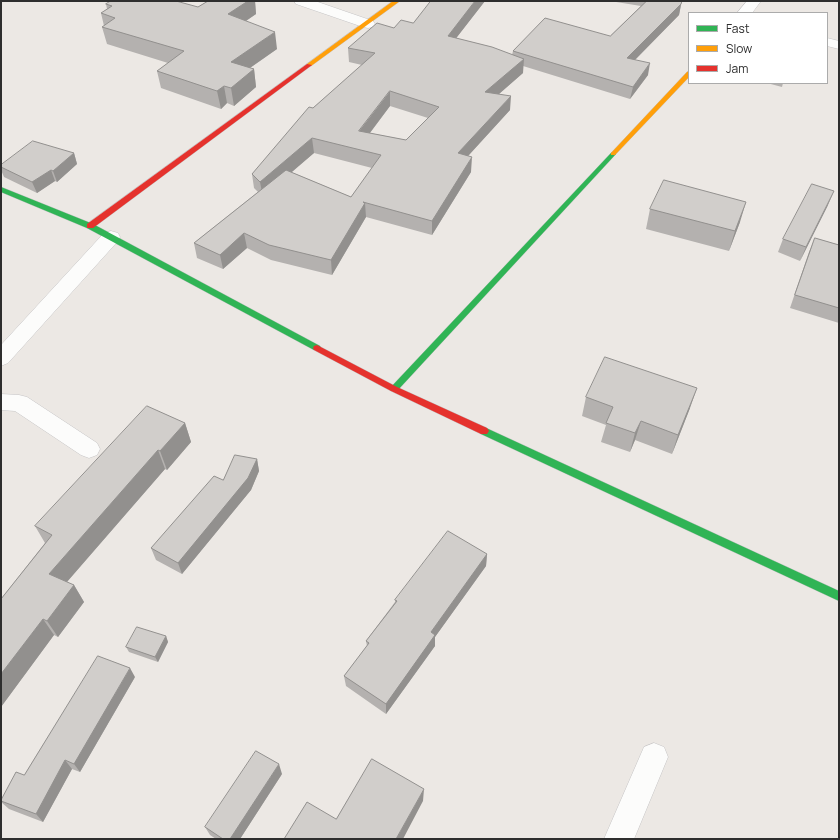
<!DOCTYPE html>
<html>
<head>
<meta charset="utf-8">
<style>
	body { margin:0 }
	#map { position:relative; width:840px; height:840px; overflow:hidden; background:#ece8e4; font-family:Manrope,sans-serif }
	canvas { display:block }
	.frame { position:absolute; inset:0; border:2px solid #2e2e2e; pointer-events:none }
	.legend { position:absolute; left:688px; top:12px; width:140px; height:72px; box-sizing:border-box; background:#fff; border:1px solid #ababab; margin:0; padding:5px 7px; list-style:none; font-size:12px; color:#2e2e2e }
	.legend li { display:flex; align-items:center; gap:8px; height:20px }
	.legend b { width:20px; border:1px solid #ababab }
</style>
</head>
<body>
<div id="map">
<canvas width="840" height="840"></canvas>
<div class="frame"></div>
<ul class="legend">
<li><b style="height:5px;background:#30b455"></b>Fast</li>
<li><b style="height:5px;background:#ff9f0a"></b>Slow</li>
<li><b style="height:5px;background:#e5322d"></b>Jam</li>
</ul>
</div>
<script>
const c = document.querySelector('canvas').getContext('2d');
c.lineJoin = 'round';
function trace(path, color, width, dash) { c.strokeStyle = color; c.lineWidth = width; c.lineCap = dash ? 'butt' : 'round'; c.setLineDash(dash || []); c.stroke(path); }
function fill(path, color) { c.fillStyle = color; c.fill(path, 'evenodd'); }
const street = new Path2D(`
	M 294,1 L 315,1 L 373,21 L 375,24 L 373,27 L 368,28 L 363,27 L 296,4 Z
	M 747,1 L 761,1 L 752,13 L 737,13 Z
	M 827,38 L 839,41 L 839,49 L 827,46 Z
	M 111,231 L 118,233 L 120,237 L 118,241 L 8,363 L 1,366 L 1,345 L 104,233 Z
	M 1,394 L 19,395 L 27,397 L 97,443 L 100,449 L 97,455 L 89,458 L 81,455 L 15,411 L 1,410 Z
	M 654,743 L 664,747 L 668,757 L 634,839 L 604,839 L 644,747 Z`);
const fast = new Path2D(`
	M 613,152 L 616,154 L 615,155 L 397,391 L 391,391 L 390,389 L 391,387 L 611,153 Z
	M 1,187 L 93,224 L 320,346 L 321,348 L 320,350 L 314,350 L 87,228 L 1,192 Z
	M 484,427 L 839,591 L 839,601 L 481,434 L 479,431 L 481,428 Z`);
const slow = new Path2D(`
	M 393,1 L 400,1 L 311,66 L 307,66 L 307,64 Z
	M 689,71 L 689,77 L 615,155 L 611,155 L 611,153 L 687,72 Z`);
const jam = new Path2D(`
	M 307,64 L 312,65 L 93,228 L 87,228 L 87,224 Z
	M 317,345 L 397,387 L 487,428 L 489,431 L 487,434 L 481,434 L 391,391 L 314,350 L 313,348 L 314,346 Z`);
const wall = new Path2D(`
	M 208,1 L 255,1 L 256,14 L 246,21 L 277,49 L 250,68 L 254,69 L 256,87 L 234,106 L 227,103 L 221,109 L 161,88 L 157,71 L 168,63 L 107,44 L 102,27 L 104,26 L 101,13 L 107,9 L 106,4 L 198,7 Z
	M 485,1 L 456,38 L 512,55 L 513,51 L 610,36 L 641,6 L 610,1 L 682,1 L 679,15 L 635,60 L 648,75 L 630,99 L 523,66 L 523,73 L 499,94 L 510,110 L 468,156 L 471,172 L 432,235 L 366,217 L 332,275 L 271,260 L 247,248 L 223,269 L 197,258 L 194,243 L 258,192 L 254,188 L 252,174 L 313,108 L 362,65 L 349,62 L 348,48 L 394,28 L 413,23 ZM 390,106 L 428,118 L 406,140 L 370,133 ZM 314,153 L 372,168 L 351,197 L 291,172 Z
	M 767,83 L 783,83 L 782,87 Z
	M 74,153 L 77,164 L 57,182 L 55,181 L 37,193 L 4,177 L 1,170 L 1,165 Z
	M 828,205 L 800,261 L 778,252 L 783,239 Z
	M 650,209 L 740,222 L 729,251 L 646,229 Z
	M 815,238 L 839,245 L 839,323 L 790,308 L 809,252 Z
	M 586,397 L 690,408 L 672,454 L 635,440 L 630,452 L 601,442 L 606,425 L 582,416 Z
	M 185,423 L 191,442 L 167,470 L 165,469 L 67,582 L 74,585 L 84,602 L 58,637 L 54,635 L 1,707 L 1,599 L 45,543 L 35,526 Z
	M 257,459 L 259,471 L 251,490 L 182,574 L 156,560 L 151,548 L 223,480 Z
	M 487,554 L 486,566 L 435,637 L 435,646 L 386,714 L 346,686 L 344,676 L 367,646 L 366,641 L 395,602 L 395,600 Z
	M 166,636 L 168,642 L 158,662 L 129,652 L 126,647 Z
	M 135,677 L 80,772 L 72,769 L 43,822 L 9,809 L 1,802 L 1,800 L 24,775 Z
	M 282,774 L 240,839 L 216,839 L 210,835 L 205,827 Z`);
const shadedWall = new Path2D(`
	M 248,1 L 255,1 L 256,14 L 231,31 L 228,14 Z
	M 475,1 L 485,1 L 447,50 L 448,36 Z
	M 681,4 L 679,15 L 625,70 L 627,58 Z
	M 275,32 L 277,49 L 234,79 L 231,62 Z
	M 524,59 L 523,73 L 484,107 L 485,92 Z
	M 650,63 L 648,75 L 630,99 L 633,87 Z
	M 254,69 L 256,87 L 234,106 L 231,88 Z
	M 224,86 L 227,103 L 221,109 L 217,91 Z
	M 390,91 L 390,106 L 360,146 L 359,131 Z
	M 511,96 L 510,110 L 458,167 L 458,153 Z
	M 312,138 L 314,153 L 263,197 L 260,182 Z
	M 74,153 L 77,164 L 57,182 L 53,171 Z
	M 472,157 L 471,172 L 432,235 L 432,221 Z
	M 51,170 L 55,181 L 37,193 L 32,182 Z
	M 834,191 L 828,205 L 800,261 L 806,247 Z
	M 746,202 L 740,222 L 729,251 L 735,231 Z
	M 365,203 L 366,217 L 332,275 L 331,260 Z
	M 244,233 L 247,248 L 223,269 L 220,255 Z
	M 697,388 L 690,408 L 672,454 L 678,435 Z
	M 641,421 L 635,440 L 630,452 L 635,433 Z
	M 185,423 L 191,442 L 167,470 L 160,451 Z
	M 158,450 L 165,469 L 59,591 L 49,574 Z
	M 257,459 L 259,471 L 251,490 L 182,574 L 178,563 Z
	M 487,554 L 486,566 L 435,637 L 435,646 L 386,714 L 386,704 L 431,632 Z
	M 74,585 L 84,602 L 58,637 L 47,621 Z
	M 43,619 L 54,635 L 1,707 L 1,674 Z
	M 166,636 L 168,642 L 158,662 L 155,657 Z
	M 130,668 L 135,677 L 80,772 L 74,764 Z
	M 65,760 L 72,769 L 43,822 L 36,814 Z
	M 279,764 L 282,774 L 240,839 L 230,839 Z
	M 424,789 L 423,801 L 403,839 L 396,839 Z`);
const building = new Path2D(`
	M 111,1 L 176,1 L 198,7 L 208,1 L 248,1 L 228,14 L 275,32 L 231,62 L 254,69 L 231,88 L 224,86 L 217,91 L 157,71 L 184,51 L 102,27 L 115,18 L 101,13 L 112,6 L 106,4 Z
	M 431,1 L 475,1 L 448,36 L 492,47 L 524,59 L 485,92 L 511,96 L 458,153 L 472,157 L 432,221 L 363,202 L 365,203 L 331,260 L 269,245 L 244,233 L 220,255 L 194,243 L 286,170 L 351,197 L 381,155 L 312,138 L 260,182 L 252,174 L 309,107 L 313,108 L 375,53 L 348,48 L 377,23 L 394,28 L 401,20 L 413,23 ZM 390,91 L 439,107 L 406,140 L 359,131 Z
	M 647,1 L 682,1 L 681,4 L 627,58 L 650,63 L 633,87 L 513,51 L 545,18 L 610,36 Z
	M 33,141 L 74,153 L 53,171 L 51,170 L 32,182 L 1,167 L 1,165 Z
	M 664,180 L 746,202 L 735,231 L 650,209 Z
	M 812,184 L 834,191 L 806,247 L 783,239 Z
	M 815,238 L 839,245 L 839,308 L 795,295 Z
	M 605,357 L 697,388 L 678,435 L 641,421 L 635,433 L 606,423 L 613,407 L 586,397 Z
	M 147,406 L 185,423 L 160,451 L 158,450 L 49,574 L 74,585 L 47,621 L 43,619 L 1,674 L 1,599 L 52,535 L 35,526 Z
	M 235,455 L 257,459 L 248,478 L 178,563 L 151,548 L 214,476 L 223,480 Z
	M 448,531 L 487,554 L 431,632 L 435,635 L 386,704 L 344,676 L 369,643 L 366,641 L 397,601 L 395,600 Z
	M 137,627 L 166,636 L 155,657 L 126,647 Z
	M 98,656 L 130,668 L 74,764 L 65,760 L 36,814 L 1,801 L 1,800 L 16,772 L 24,775 Z
	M 256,751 L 279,764 L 230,839 L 223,839 L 205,827 Z
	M 372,759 L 424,789 L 396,839 L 284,839 L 307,802 L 336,819 Z`);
trace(street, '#c5c4c5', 1);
trace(fast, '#c5c4c5', 1);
trace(slow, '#c5c4c5', 1);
trace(jam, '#c5c4c5', 1);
fill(street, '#fcfcfb');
fill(fast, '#30b455');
fill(slow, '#ff9f0a');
fill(jam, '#e5322d');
fill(wall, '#b4b1af');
fill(shadedWall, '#92908e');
fill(building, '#d1cecb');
trace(building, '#92908e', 1);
</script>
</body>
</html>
